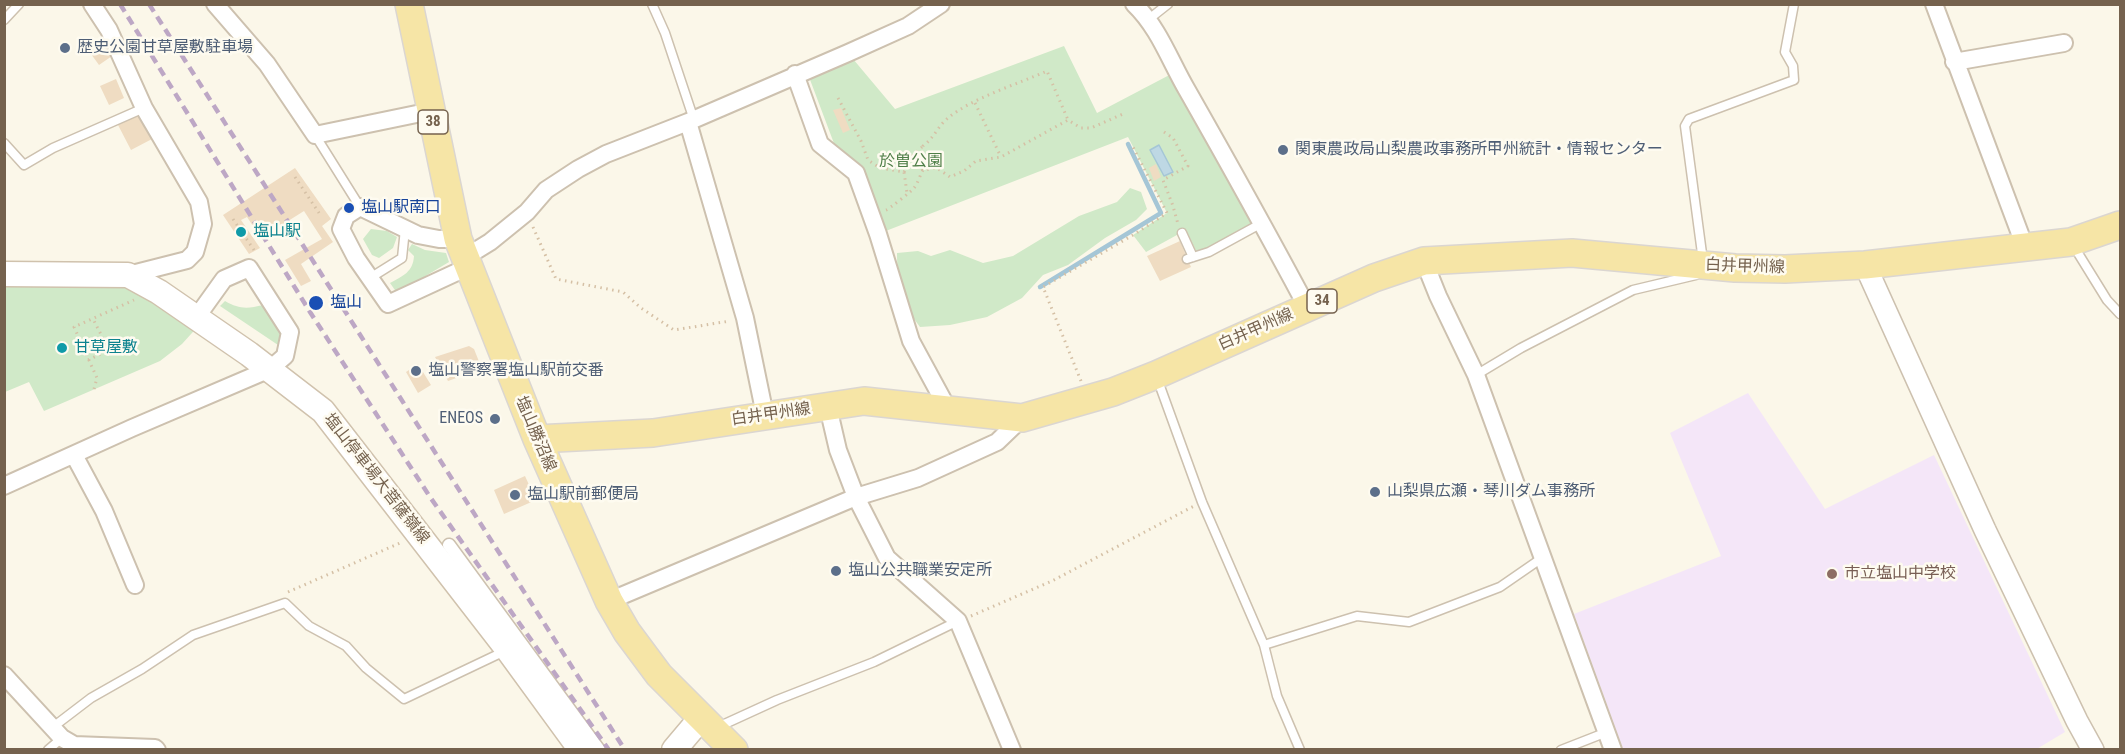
<!DOCTYPE html>
<html>
<head>
<meta charset="utf-8">
<style>
	body { margin:0 }
	#map { position:relative; width:2125px; height:754px; overflow:hidden; background:#fbf7e9; font-family:"Roboto Condensed",sans-serif }
	canvas { display:block }
	.frame { position:absolute; inset:0; border:6px solid #75624e; pointer-events:none }
</style>
</head>
<body>
<div id="map">
<canvas width="2125" height="754"></canvas>
<div class="frame"></div>
</div>
<script>
const c = document.querySelector('canvas').getContext('2d');
c.lineJoin = 'round';
function fill(path, color) { c.fillStyle = color; c.fill(path, 'evenodd'); }
function trace(path, color, width, dash) { c.strokeStyle = color; c.lineWidth = width; c.lineCap = dash ? 'butt' : 'round'; c.setLineDash(dash || []); c.stroke(path); }
function label(font, color, halo, rows, align = 'center') {
  c.font = font + ' "Roboto Condensed","Noto Sans JP",sans-serif'; c.lineWidth = 5; c.setLineDash([]); c.textBaseline = 'middle'; c.strokeStyle = halo; c.fillStyle = color; for (const [text, x, y, turn = 0] of rows) {
    c.save(); c.translate(x, y); c.rotate((+turn || 0) * Math.PI / 180); c.textAlign = isNaN(turn) ? turn : align; if (halo) c.strokeText(text, 0, 0); c.fillText(text, 0, 0); c.restore();
  }
}
const education = new Path2D(`
	M 1748,393 L 1825,509 L 1934,455 L 2065,732 L 2035,750 L 1623,749 L 1574,614 L 1721,556 L 1670,433 Z`);
const green = new Path2D(`
	M 1064,46 L 1097,113 L 1177,71 L 1261,219 L 1197,253 L 1186,230 L 1146,252 L 1133,235 L 1167,213 L 1128,137 L 878,234 L 841,162 L 806,69 L 848,53 L 895,109 Z
	M 1130,188 L 1141,192 L 1147,209 L 1136,220 L 1105,238 L 1068,265 L 1043,275 L 1022,298 L 987,317 L 950,325 L 920,327 C 902,303 897,283 897,253 L 918,251 L 931,256 L 950,250 L 983,263 L 1013,256 L 1079,216 L 1117,202 Z
	M 371,229 L 387,231 L 397,237 L 393,248 L 379,258 L 372,255 L 363,239 Z
	M 412,244 L 425,250 L 446,253 L 449,262 L 397,293 L 390,283 C 403,276 413,272 414,256 L 408,250 Z
	M 5,274 L 113,274 L 201,323 L 182,344 L 160,361 L 44,411 L 29,382 L 5,392 Z
	M 225,301 C 239,309 247,309 263,305 L 283,335 L 278,345 L 220,306 Z`);
const water = new Path2D(`
	M 1159,145 L 1173,172 L 1164,176 L 1150,150 Z`);
const stream = new Path2D(`
	M 1040,287 L 1161,213 L 1128,144`);
const building = new Path2D(`
	M 104,45 L 112,56 L 99,65 L 91,54 Z
	M 116,79 L 124,98 L 109,105 L 100,86 Z
	M 841,108 L 850,130 L 843,133 L 833,110 Z
	M 139,114 L 152,139 L 131,150 L 118,125 Z
	M 1156,164 L 1161,177 L 1154,181 L 1149,168 Z
	M 295,168 L 331,219 L 322,226 L 333,242 L 301,264 L 311,281 L 301,286 L 285,260 L 322,239 L 304,211 L 261,238 L 247,217 L 241,220 L 260,248 L 249,254 L 223,215 Z
	M 1180,241 L 1191,267 L 1160,281 L 1147,256 Z
	M 469,346 L 474,349 L 482,369 L 448,381 L 435,357 Z
	M 418,364 L 431,385 L 418,393 L 406,372 Z
	M 525,476 L 536,500 L 504,514 L 494,490 Z`);
const path = new Path2D(`
	M 838,98 L 861,141 L 868,160 L 880,168 L 904,172 L 907,193
	M 975,103 L 1001,157
	M 1164,132 L 1173,138 L 1188,166 L 1163,180 L 1173,206 L 1178,224
	M 923,170 L 921,165 L 923,146 C 934,138 938,126 948,118 C 972,98 1018,84 1047,71 L 1068,120
	M 904,172 L 913,155 L 922,147
	M 295,177 L 319,213
	M 886,210 C 889,209 912,191 914,188 C 918,183 920,175 923,170 L 937,168 L 950,177 L 964,171 L 976,161 L 1001,157 L 1068,120 L 1081,128 L 1091,128 L 1123,114
	M 233,219 L 254,250
	M 533,227 L 556,279 L 623,292 L 641,308 L 674,330 L 730,321
	M 88,360 L 109,350 L 93,319
	M 1081,381 L 1043,287 L 1133,235 L 1167,213 L 1133,147
	M 94,389 L 97,378 L 74,327 L 134,300
	M 288,592 L 400,543
	M 971,616 L 1052,581 L 1194,506`);
const service = new Path2D(`
	M 652,4 L 665,33 L 694,120
	M 1149,19 L 1168,4
	M 4,20 L 19,4
	M 315,135 L 360,207
	M 4,143 L 24,165 L 53,148 L 144,108
	M 1182,233 L 1193,257
	M 2073,245 L 2107,300 L 2120,314
	M 1187,259 L 1209,252 L 1262,223
	M 1703,261 L 1685,126 L 1689,119 L 1794,80 L 1793,66 L 1785,52 L 1794,4
	M 370,278 L 402,258 L 405,229
	M 1476,375 L 1521,348 L 1633,290 L 1696,275
	M 1157,378 L 1202,502 L 1264,645 L 1277,696 L 1300,750
	M 1264,645 L 1357,616 L 1409,622 L 1500,587 L 1542,558
	M 53,727 L 91,698 L 142,669 L 193,635 L 285,603 L 309,626 L 346,646 L 366,668 L 404,699 L 505,651
	M 718,727 L 777,700 L 874,662 L 958,621
	M 48,750 L 62,738
	M 1561,750 L 1607,732`);
const pedestrian = new Path2D(`
	M 449,545 L 599,750`);
const minor = new Path2D(`
	M 92,4 L 109,30 L 144,108 L 199,202 L 203,224 L 195,252 L 187,260 L 128,275
	M 215,4 L 267,64 L 315,135 L 431,111
	M 1134,4 C 1159,28 1170,61 1187,90 C 1228,162 1268,234 1307,307
	M 1934,4 L 2025,247
	M 1954,62 L 2064,43
	M 795,74 L 820,144 L 856,173 L 878,234 L 911,341 L 949,411
	M 688,122 L 745,318 L 765,415
	M 458,239 L 439,239 L 418,235 L 360,207 L 346,216 L 341,229 L 356,258 L 388,304 L 468,267
	M 464,258 L 490,242 L 527,212 L 546,190 L 578,169 L 606,154 L 688,122 L 848,53 L 908,26 L 941,4
	M 1424,261 L 1438,296 L 1476,375 L 1613,750
	M 828,407 L 838,450 L 856,497 L 887,558 L 958,621 L 1012,750
	M 74,455 L 104,511 L 135,585
	M 4,486 L 132,428 L 270,369 L 285,356 L 290,332 L 249,268 L 224,279 L 196,318
	M 609,601 L 856,497 L 918,478 L 997,442 L 1022,418
	M 4,675 L 62,738 L 74,745 L 155,748 L 157,750`);
const tertiary = new Path2D(`
	M 1865,265 L 1985,530 L 2077,721 L 2093,750`);
const secondary = new Path2D(`
	M 4,274 L 128,275 L 159,292 L 249,354 L 323,411 L 508,650 L 581,750
	M 674,750 L 701,718`);
const primary = new Path2D(`
	M 409,4 L 458,239 L 537,439 L 609,601 L 627,632 L 659,675 L 734,750
	M 537,439 L 653,433 L 864,401 L 1022,418 L 1113,392 L 1156,375 L 1374,278 L 1424,261 L 1572,253 L 1735,268 L 1785,269 L 1865,265 L 2071,242 L 2120,225`);
const rail = new Path2D(`
	M 120,4 L 310,312 L 430,497 L 609,750
	M 149,4 L 625,750`);
const markers = [
	[65,48,6,"#5c6f8a"],
	[1283,150,6,"#5c6f8a"],
	[349,208,6,"#1a4fb4"],
	[241,232,6,"#0f9aa8"],
	[316,303,8,"#1a4fb4"],
	[62,348,6,"#0f9aa8"],
	[416,371,6,"#5c6f8a"],
	[495,419,6,"#5c6f8a"],
	[1375,492,6,"#5c6f8a"],
	[515,495,6,"#5c6f8a"],
	[836,571,6,"#5c6f8a"],
	[1832,574,6,"#8d6e63"]
];
const shields = [
	[433,122,30],
	[1322,301,30]
];
const shieldNames = [
	["38",433,122],
	["34",1322,301]
];
const serviceNames = [
	["歴史公園甘草屋敷駐車場",77,48],
	["関東農政局山梨農政事務所甲州統計・情報センター",1295,150],
	["塩山警察署塩山駅前交番",428,371],
	["ENEOS",483,419,"right"],
	["山梨県広瀬・琴川ダム事務所",1387,492],
	["塩山駅前郵便局",527,495],
	["塩山公共職業安定所",848,571]
];
const parkNames = [
	["於曽公園",911,162]
];
const transitNames = [
	["塩山駅南口",361,208],
	["塩山",330,303]
];
const cultureNames = [
	["塩山駅",253,232],
	["甘草屋敷",74,348]
];
const streetNames = [
	["白井甲州線",1745,267,2],
	["白井甲州線",1256,330,-24],
	["白井甲州線",771,415,-8],
	["塩山勝沼線",535,434,67],
	["塩山停車場大菩薩嶺線",376,479,52]
];
const educationNames = [
	["市立塩山中学校",1844,574]
];
fill(education, '#f4e6f8');
fill(green, '#d0e9c8');
fill(water, '#bed8e4');
trace(water, '#a5c6d6', 1.5);
trace(stream, '#a5c6d6', 4.5);
fill(building, '#efdcc2');
trace(service, '#cdc1af', 11);
trace(pedestrian, '#cdc1af', 15);
trace(minor, '#cdc1af', 20);
trace(tertiary, '#cdc1af', 24);
trace(secondary, '#d0c2ad', 27);
trace(primary, '#dbd6d1', 30);
trace(path, '#d5c0a5', 3, [1.5, 4.5]);
trace(service, '#fff', 8);
trace(pedestrian, '#fff', 12);
trace(minor, '#fff', 16);
trace(tertiary, '#fff', 21);
trace(secondary, '#fff', 24);
trace(primary, '#f6e5a6', 27);
trace(rail, '#bda7c5', 4.5, [9, 6]);
for (const [x, y, r, color] of markers) { const dot = new Path2D(); dot.arc(x, y, r, 0, 2 * Math.PI); c.fillStyle = color; c.fill(dot); trace(dot, '#fefbf0', 2); }
for (const [x, y, w] of shields) { const box = new Path2D(); box.roundRect(x - w / 2, y - 12, w, 24, 4.5); c.fillStyle = '#fefbf0'; c.fill(box); trace(box, '#75624e', 1.5); }
label('bold 15px', '#75624e', null, shieldNames);
label('16px', '#4e5e75', '#fefbf0', serviceNames, 'left');
label('16px', '#507f49', '#fefbf0', parkNames);
label('16px', '#164399', '#fefbf0', transitNames, 'left');
label('16px', '#0d838f', '#fefbf0', cultureNames, 'left');
label('16px', '#75624e', '#fefbf0', streetNames);
label('16px', '#785e54', '#fefbf0', educationNames, 'left');
</script>
</body>
</html>
